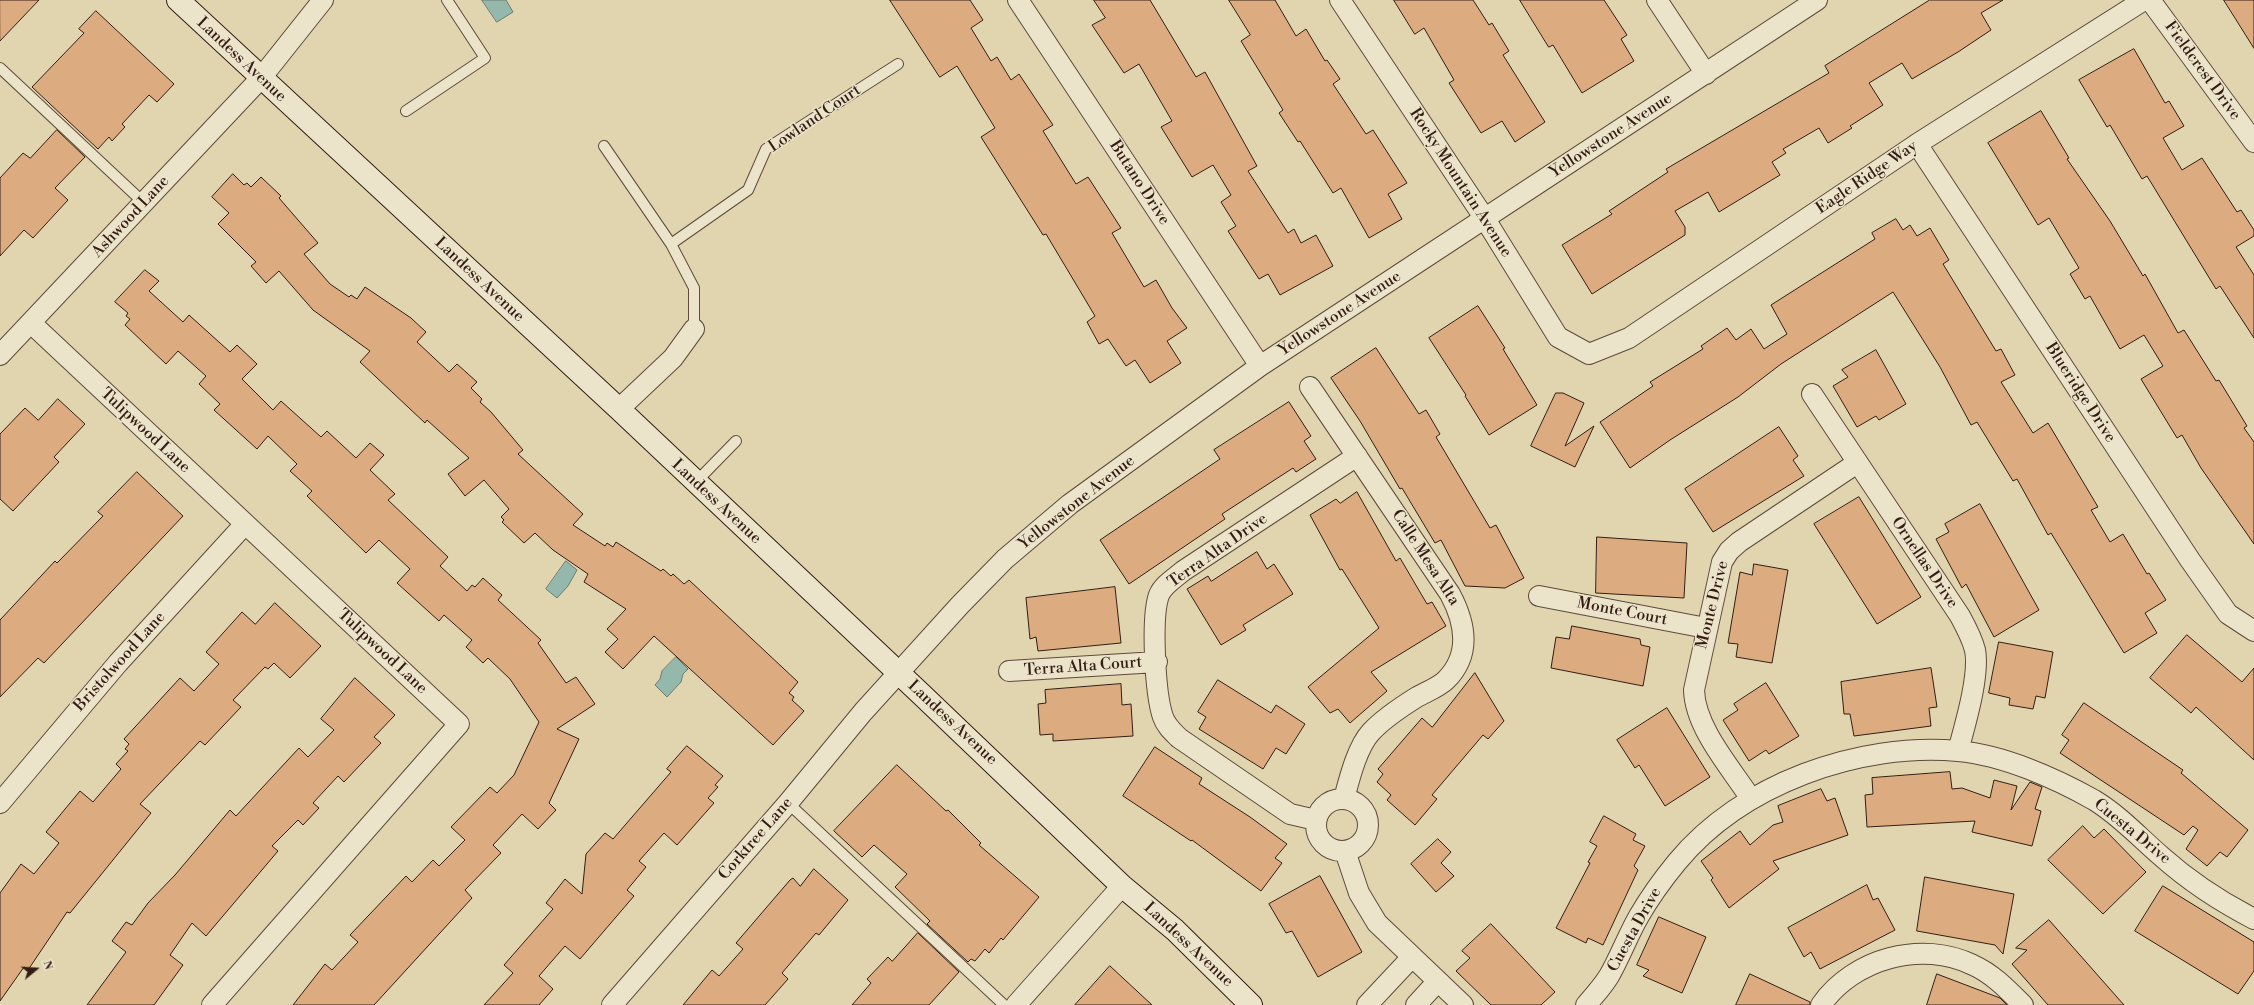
<!DOCTYPE html>
<html>
<head>
<meta charset="utf-8">
<style>
	body { margin:0 }
	#map { position:relative; width:2254px; height:1005px; overflow:hidden; background:#e0d5af; font-family:"Libre Bodoni",serif }
	canvas { display:block }
	.north { position:absolute; left:16px; top:949px; width:40px; height:40px; -webkit-text-stroke:3px #ebe4cb; paint-order:stroke; rotate:72deg; font-size:11px; font-weight:700; line-height:16px; text-align:center; color:#331d13 }
	.north::after { content:''; display:block; margin:auto; width:14px; height:18px; background:#331d13; clip-path:polygon(50% 0,100% 100%,50% 72%,0 100%) }
</style>
</head>
<body>
<div id="map">
<canvas width="2254" height="1005"></canvas>
<div class="north">N</div>
</div>
<script>
const c = document.querySelector('canvas').getContext('2d');
c.lineJoin = 'round';
function fill(path, color) { c.fillStyle = color; c.fill(path, 'evenodd'); }
function trace(path, color, width, dash) { c.strokeStyle = color; c.lineWidth = width; c.lineCap = dash ? 'butt' : 'round'; c.setLineDash(dash || []); c.stroke(path); }
function label(font, color, halo, rows, align = 'center') {
  c.font = font + ' "Libre Bodoni",serif'; c.lineWidth = 3; c.setLineDash([]); c.textBaseline = 'middle'; c.strokeStyle = halo; c.fillStyle = color; for (const [text, x, y, turn = 0] of rows) {
    c.save(); c.translate(x, y); c.rotate((+turn || 0) * Math.PI / 180); c.textAlign = isNaN(turn) ? turn : align; if (halo) c.strokeText(text, 0, 0); c.fillText(text, 0, 0); c.restore();
  }
}
const water = new Path2D(`
	M 482,0 L 506,0 L 513,12 L 497,22 Z
	M 566,561 L 577,570 L 568,586 L 557,598 L 546,589 Z
	M 676,657 L 688,669 L 683,674 L 681,682 L 667,697 L 655,685 L 660,679 L 662,671 Z`);
const building = new Path2D(`
	M 0,0 L 39,0 L 0,41 Z
	M 890,0 L 970,0 L 983,20 L 971,28 L 991,61 L 997,57 L 1011,80 L 1019,74 L 1053,125 L 1043,131 L 1076,184 L 1088,177 L 1121,228 L 1112,233 L 1144,287 L 1156,280 L 1172,308 L 1187,328 L 1167,341 L 1181,363 L 1150,383 L 1135,360 L 1126,366 L 1108,339 L 1099,344 L 1087,322 L 1095,316 L 1046,234 L 1043,235 L 981,137 L 995,128 L 957,66 L 940,77 Z
	M 1094,0 L 1150,0 L 1196,77 L 1205,72 L 1257,166 L 1248,171 L 1288,233 L 1294,229 L 1301,243 L 1316,235 L 1333,266 L 1280,295 L 1268,274 L 1259,279 L 1228,231 L 1236,226 L 1221,202 L 1231,195 L 1213,165 L 1192,177 L 1161,127 L 1172,121 L 1139,64 L 1124,73 L 1092,25 L 1105,18 Z
	M 1229,0 L 1275,0 L 1296,36 L 1306,29 L 1325,61 L 1327,60 L 1340,79 L 1333,84 L 1366,134 L 1373,130 L 1407,183 L 1388,194 L 1402,219 L 1369,238 L 1341,188 L 1333,193 L 1300,141 L 1298,142 L 1279,113 L 1283,110 L 1241,41 L 1250,35 Z
	M 1394,0 L 1473,0 L 1489,25 L 1492,23 L 1509,51 L 1503,55 L 1545,122 L 1515,142 L 1502,121 L 1481,133 L 1449,83 L 1454,80 L 1424,28 L 1415,34 Z
	M 1520,0 L 1604,0 L 1627,35 L 1621,39 L 1634,61 L 1582,93 L 1553,45 L 1549,47 Z
	M 1930,0 L 2003,0 L 1981,13 L 1991,30 L 1958,52 L 1912,79 L 1902,63 L 1869,83 L 1883,105 L 1850,126 L 1852,128 L 1828,143 L 1819,128 L 1783,149 L 1786,153 L 1772,162 L 1780,175 L 1719,212 L 1708,192 L 1675,211 L 1685,227 L 1685,235 L 1592,294 L 1562,245 L 1612,214 L 1609,211 L 1668,172 L 1666,169 L 1829,73 L 1825,66 Z
	M 2224,0 L 2254,0 L 2254,48 Z
	M 96,11 L 174,84 L 157,102 L 149,95 L 122,124 L 125,127 L 112,141 L 109,137 L 98,149 L 32,87 L 84,33 L 79,29 Z
	M 2134,49 L 2165,103 L 2169,101 L 2184,126 L 2163,138 L 2182,170 L 2202,158 L 2237,212 L 2241,210 L 2254,230 L 2254,236 L 2236,247 L 2254,275 L 2254,338 L 2220,286 L 2216,289 L 2147,176 L 2142,179 L 2110,125 L 2107,127 L 2079,80 Z
	M 2041,111 L 2069,158 L 2067,159 L 2110,221 L 2143,276 L 2145,274 L 2178,333 L 2184,330 L 2216,381 L 2219,380 L 2247,426 L 2244,428 L 2254,442 L 2254,544 L 2201,468 L 2182,435 L 2177,438 L 2141,379 L 2163,366 L 2144,335 L 2120,349 L 2090,296 L 2085,299 L 2070,274 L 2079,268 L 2049,218 L 2038,225 L 1988,143 Z
	M 57,130 L 85,157 L 55,188 L 68,200 L 33,238 L 24,230 L 0,256 L 0,178 L 23,153 L 30,158 Z
	M 233,174 L 244,185 L 247,183 L 251,187 L 261,177 L 281,196 L 279,198 L 318,243 L 304,254 L 330,284 L 349,297 L 351,295 L 357,299 L 365,287 L 411,318 L 426,332 L 417,342 L 449,372 L 457,364 L 477,382 L 471,388 L 482,399 L 480,402 L 491,412 L 523,450 L 518,454 L 583,514 L 573,525 L 605,546 L 607,543 L 613,547 L 616,542 L 661,571 L 663,569 L 671,576 L 673,574 L 684,584 L 689,580 L 798,682 L 789,693 L 794,697 L 792,700 L 804,711 L 773,745 L 654,636 L 623,669 L 605,652 L 618,639 L 607,629 L 626,609 L 584,582 L 588,574 L 553,550 L 535,533 L 524,543 L 502,522 L 504,520 L 501,517 L 509,509 L 484,480 L 465,496 L 448,474 L 469,458 L 427,420 L 425,423 L 360,362 L 370,351 L 313,310 L 279,271 L 266,283 L 251,266 L 256,262 L 218,224 L 229,213 L 212,197 Z
	M 1896,219 L 1903,230 L 1910,225 L 1917,236 L 1930,228 L 1949,260 L 1943,264 L 1996,351 L 2001,349 L 2015,375 L 2001,382 L 2033,433 L 2048,423 L 2098,507 L 2091,510 L 2110,542 L 2123,534 L 2147,574 L 2149,573 L 2166,600 L 2145,613 L 2157,633 L 2124,653 L 2051,533 L 2048,535 L 2017,479 L 2013,481 L 1977,422 L 1971,425 L 1940,367 L 1893,292 L 1781,364 L 1738,397 L 1670,440 L 1630,468 L 1600,422 L 1653,386 L 1650,382 L 1703,349 L 1701,346 L 1727,328 L 1736,340 L 1751,329 L 1764,349 L 1787,334 L 1771,305 L 1875,239 L 1872,233 Z
	M 145,270 L 159,281 L 149,291 L 183,322 L 189,315 L 230,352 L 237,345 L 257,364 L 242,379 L 273,410 L 281,401 L 321,437 L 327,431 L 356,458 L 370,443 L 384,455 L 370,470 L 395,494 L 388,500 L 448,557 L 440,566 L 467,591 L 472,585 L 475,587 L 483,578 L 502,595 L 498,600 L 541,640 L 538,643 L 566,683 L 576,677 L 595,704 L 557,729 L 579,739 L 549,803 L 556,810 L 538,829 L 522,814 L 493,845 L 501,853 L 465,890 L 472,898 L 374,1005 L 293,1005 L 325,964 L 332,970 L 358,942 L 350,935 L 406,876 L 412,882 L 433,860 L 439,866 L 465,840 L 451,827 L 490,787 L 497,793 L 514,775 L 539,722 L 510,679 L 488,658 L 483,663 L 466,647 L 472,640 L 444,615 L 439,621 L 397,583 L 410,569 L 379,540 L 366,553 L 307,496 L 312,491 L 290,471 L 297,464 L 268,436 L 257,449 L 214,410 L 220,404 L 199,384 L 206,376 L 178,351 L 166,364 L 125,325 L 130,319 L 126,316 L 128,313 L 115,302 Z
	M 1478,306 L 1505,348 L 1503,349 L 1537,405 L 1489,435 L 1465,396 L 1466,395 L 1429,338 Z
	M 1376,348 L 1419,414 L 1426,410 L 1440,434 L 1436,437 L 1490,528 L 1496,525 L 1524,578 L 1505,588 L 1465,586 L 1441,540 L 1435,543 L 1402,488 L 1400,489 L 1360,421 L 1331,378 Z
	M 1876,350 L 1906,404 L 1879,420 L 1876,416 L 1857,427 L 1833,386 L 1848,377 L 1842,370 Z
	M 1556,393 L 1563,393 L 1584,403 L 1565,446 L 1594,426 L 1575,467 L 1531,446 Z
	M 58,399 L 85,424 L 54,457 L 59,462 L 13,511 L 0,499 L 0,434 L 25,408 L 38,420 Z
	M 1289,402 L 1311,436 L 1304,441 L 1316,459 L 1296,472 L 1293,468 L 1222,514 L 1225,519 L 1129,584 L 1100,540 L 1220,459 L 1214,450 Z
	M 1779,427 L 1798,456 L 1793,460 L 1804,476 L 1713,532 L 1685,489 Z
	M 137,472 L 183,516 L 44,663 L 38,658 L 0,697 L 0,620 L 55,561 L 57,563 L 103,516 L 98,512 Z
	M 1357,492 L 1396,561 L 1400,558 L 1427,604 L 1432,602 L 1446,626 L 1371,672 L 1387,691 L 1350,723 L 1338,709 L 1330,713 L 1308,687 L 1379,628 L 1342,569 L 1340,570 L 1310,515 L 1336,499 L 1340,503 Z
	M 1859,497 L 1921,597 L 1877,624 L 1814,524 Z
	M 1980,504 L 2039,610 L 1994,637 L 1966,584 L 1962,588 L 1936,539 L 1949,532 L 1945,524 Z
	M 1597,537 L 1687,543 L 1684,598 L 1596,593 Z
	M 1257,552 L 1267,569 L 1274,564 L 1293,594 L 1243,625 L 1246,630 L 1221,645 L 1187,589 L 1208,576 L 1211,581 Z
	M 1754,564 L 1788,570 L 1772,663 L 1736,657 L 1738,644 L 1728,643 L 1740,572 L 1752,575 Z
	M 1115,587 L 1121,643 L 1038,651 L 1036,637 L 1030,639 L 1026,598 Z
	M 275,603 L 321,646 L 290,678 L 274,663 L 268,669 L 265,667 L 233,700 L 241,707 L 205,745 L 200,741 L 140,804 L 151,813 L 70,913 L 67,912 L 28,970 L 24,967 L 0,1001 L 0,893 L 21,864 L 34,874 L 59,843 L 46,832 L 80,791 L 93,802 L 121,769 L 116,764 L 128,751 L 125,749 L 129,744 L 124,739 L 180,678 L 194,691 L 219,664 L 206,652 L 242,612 L 255,624 Z
	M 1572,626 L 1640,639 L 1641,645 L 1650,647 L 1643,686 L 1551,668 L 1556,637 L 1569,639 Z
	M 2187,635 L 2242,682 L 2254,668 L 2254,760 L 2196,707 L 2191,713 L 2150,678 Z
	M 1999,642 L 2053,652 L 2045,698 L 2036,696 L 2033,709 L 2009,705 L 2010,698 L 1989,693 Z
	M 1931,668 L 1937,707 L 1929,708 L 1931,726 L 1854,736 L 1850,714 L 1844,714 L 1841,682 Z
	M 1475,673 L 1504,721 L 1488,739 L 1483,735 L 1432,795 L 1437,799 L 1415,825 L 1387,800 L 1391,795 L 1377,782 L 1383,774 L 1378,769 L 1422,718 L 1432,727 Z
	M 355,678 L 395,715 L 374,737 L 381,743 L 344,782 L 338,776 L 313,803 L 319,808 L 303,825 L 298,820 L 272,846 L 278,851 L 206,936 L 192,923 L 170,955 L 183,965 L 154,1005 L 87,1005 L 126,952 L 112,941 L 126,922 L 132,925 L 148,903 L 175,875 L 230,810 L 236,816 L 299,748 L 308,757 L 334,730 L 321,719 Z
	M 1218,680 L 1271,713 L 1276,705 L 1305,724 L 1286,754 L 1276,748 L 1263,769 L 1199,729 L 1206,717 L 1198,712 Z
	M 1766,683 L 1799,736 L 1769,754 L 1766,750 L 1749,761 L 1723,720 L 1738,710 L 1734,704 Z
	M 1121,684 L 1122,705 L 1131,704 L 1133,736 L 1053,741 L 1053,734 L 1040,735 L 1038,704 L 1046,703 L 1045,690 Z
	M 2084,703 L 2183,770 L 2181,773 L 2248,830 L 2227,857 L 2220,852 L 2207,866 L 2186,849 L 2198,830 L 2193,826 L 2184,835 L 2060,753 L 2069,740 L 2062,735 Z
	M 1667,708 L 1710,777 L 1665,806 L 1639,765 L 1635,768 L 1617,740 Z
	M 687,746 L 723,776 L 715,785 L 718,787 L 708,798 L 714,803 L 677,845 L 664,833 L 639,861 L 646,867 L 627,890 L 634,896 L 580,959 L 565,946 L 539,976 L 553,989 L 539,1005 L 484,1005 L 513,973 L 504,965 L 553,909 L 546,903 L 565,879 L 582,894 L 586,854 L 605,833 L 613,839 L 671,772 L 667,769 Z
	M 1155,747 L 1202,778 L 1199,784 L 1250,817 L 1287,844 L 1275,858 L 1282,863 L 1261,891 L 1192,840 L 1191,841 L 1123,796 Z
	M 897,765 L 946,811 L 948,810 L 981,843 L 979,845 L 1039,897 L 1003,940 L 1001,938 L 989,953 L 985,949 L 975,961 L 971,959 L 968,962 L 927,924 L 930,921 L 895,887 L 907,874 L 874,845 L 862,857 L 834,831 Z
	M 1950,772 L 1952,789 L 1962,788 L 1990,798 L 1994,780 L 2017,786 L 2011,810 L 2030,782 L 2042,787 L 2035,809 L 2041,811 L 2032,846 L 1972,832 L 1975,821 L 1867,827 L 1865,795 L 1873,794 L 1872,778 Z
	M 1821,789 L 1827,801 L 1835,798 L 1848,835 L 1773,861 L 1779,869 L 1729,908 L 1711,880 L 1713,878 L 1701,861 L 1740,831 L 1750,845 L 1773,825 L 1783,822 L 1778,806 Z
	M 1604,816 L 1636,834 L 1633,840 L 1645,846 L 1634,866 L 1638,870 L 1603,945 L 1588,938 L 1586,943 L 1556,928 L 1590,863 L 1588,862 L 1597,846 L 1590,842 Z
	M 2083,826 L 2094,838 L 2104,829 L 2146,872 L 2103,914 L 2048,860 Z
	M 1438,839 L 1451,852 L 1441,863 L 1454,876 L 1436,892 L 1411,864 Z
	M 814,869 L 848,900 L 819,935 L 816,933 L 782,973 L 788,979 L 765,1005 L 683,1005 L 712,970 L 719,976 L 743,949 L 736,943 L 790,880 L 793,878 L 800,886 Z
	M 1320,876 L 1362,952 L 1318,977 L 1292,931 L 1286,933 L 1269,904 Z
	M 1925,877 L 2014,894 L 2003,954 L 1995,945 L 1917,931 Z
	M 1867,885 L 1873,900 L 1878,898 L 1895,930 L 1820,969 L 1811,952 L 1804,957 L 1788,928 Z
	M 2163,886 L 2254,942 L 2254,971 L 2238,994 L 2135,931 Z
	M 1659,917 L 1706,937 L 1682,993 L 1643,976 L 1649,970 L 1637,965 Z
	M 2049,920 L 2124,1005 L 2048,1005 L 2012,964 L 2027,950 L 2016,948 Z
	M 1491,924 L 1555,992 L 1541,1005 L 1491,1005 L 1456,971 L 1470,958 L 1462,951 Z
	M 918,933 L 959,972 L 929,1005 L 852,1005 L 871,983 L 867,979 L 888,957 L 892,961 Z
	M 1110,966 L 1152,1005 L 1075,1005 Z
	M 1750,974 L 1810,1002 L 1810,1005 L 1736,1005 Z
	M 1937,974 L 2000,998 L 2007,1005 L 1927,1005 Z`);
const service = new Path2D(`
	M 0,68 L 144,203
	M 406,111 L 485,58 L 447,0
	M 604,146 L 671,244
	M 694,329 L 694,288 L 671,244 L 748,190 L 766,149 L 898,64
	M 695,483 L 736,441
	M 788,803 L 1004,1005`);
const minor = new Path2D(`
	M 1018,0 L 1260,366
	M 1340,0 L 1485,219 L 1558,337 L 1589,354 L 1629,338 L 1917,144 L 2144,0
	M 1657,0 L 1706,74
	M 2150,0 L 2254,142
	M 1917,144 L 2190,560 L 2228,614 L 2254,631
	M 31,323 L 459,724 L 212,1005
	M 0,355 L 261,78 L 323,0
	M 1310,387 L 1450,594 C 1465,622 1472,654 1446,680 C 1439,687 1426,692 1417,697 C 1401,707 1384,718 1371,732 C 1357,747 1349,780 1344,799
	M 1812,394 L 1960,616 C 1966,627 1972,638 1975,650 C 1980,675 1965,725 1958,751
	M 619,409 L 673,358 L 694,329
	M 1539,596 L 1706,628
	M 1009,671 L 1157,662
	M 1751,799 C 1731,768 1695,728 1694,690 L 1722,562 L 1729,551 L 1739,542 L 1857,463
	M1316 825a26 26 0 1 1 52 0a26 26 0 1 1-52 0Z
	M 0,803 L 118,663 L 245,524
	M 1316,820 L 1290,814 L 1179,738 C 1173,732 1166,726 1163,717 C 1155,694 1151,617 1159,595 C 1163,585 1175,578 1183,571 L 1357,456
	M 1345,851 L 1359,893 L 1377,923 L 1463,1005
	M 612,1005 L 788,803 L 863,712 L 960,605 L 1005,559 L 1070,504 L 1260,366 L 1817,0
	M 1016,1005 L 1122,886
	M 1367,1005 L 1412,957
	M 1416,1005 L 1438,981
	M 1586,1005 C 1594,996 1603,986 1609,976 C 1620,957 1628,935 1639,916 C 1650,897 1663,879 1677,862 C 1741,784 1859,742 1958,751 C 2003,755 2055,778 2094,800 C 2119,815 2139,837 2161,856 C 2189,881 2221,902 2254,919
	M 1821,1005 C 1854,958 1922,940 1973,965 C 1993,974 2008,990 2023,1005`);
const secondary = new Path2D(`
	M 178,0 L 619,409 L 921,694 L 1122,886 L 1175,930 L 1251,1005`);
const streetNames = [
	["Landess Avenue",241,60,43],
	["Fieldcrest Drive",2202,71,54],
	["Lowland Court",815,119,-34],
	["Yellowstone Avenue",1611,136,-33],
	["Eagle Ridge Way",1867,178,-34],
	["Butano Drive",1139,183,57],
	["Rocky Mountain Avenue",1460,183,57],
	["Ashwood Lane",131,217,-47],
	["Landess Avenue",479,280,43],
	["Yellowstone Avenue",1340,314,-33],
	["Blueridge Drive",2080,393,57],
	["Tulipwood Lane",145,431,43],
	["Landess Avenue",716,502,43],
	["Yellowstone Avenue",1077,503,-38],
	["Terra Alta Drive",1218,551,-35],
	["Calle Mesa Alta",1425,558,57],
	["Ornellas Drive",1924,563,56],
	["Monte Drive",1713,605,-76],
	["Monte Court",1622,612,11],
	["Tulipwood Lane",382,652,43],
	["Bristolwood Lane",120,662,-48],
	["Terra Alta Court",1083,667,-4],
	["Landess Avenue",952,723,43],
	["Cuesta Drive",2132,832,39],
	["Corktree Lane",756,839,-49],
	["Cuesta Drive",1635,930,-61],
	["Landess Avenue",1188,945,43]
];
fill(water, '#94b9ac');
trace(water, '#6d7b6f', 1);
fill(building, '#dcab80');
trace(building, '#331d13', 1);
trace(service, '#5e4b3a', 12);
trace(minor, '#5e4b3a', 22);
trace(secondary, '#331d13', 24);
trace(service, '#ebe4cb', 10);
trace(minor, '#ebe4cb', 20);
trace(secondary, '#ebe4cb', 22);
label('16px', '#331d13', '#ebe4cb', streetNames);
</script>
</body>
</html>
